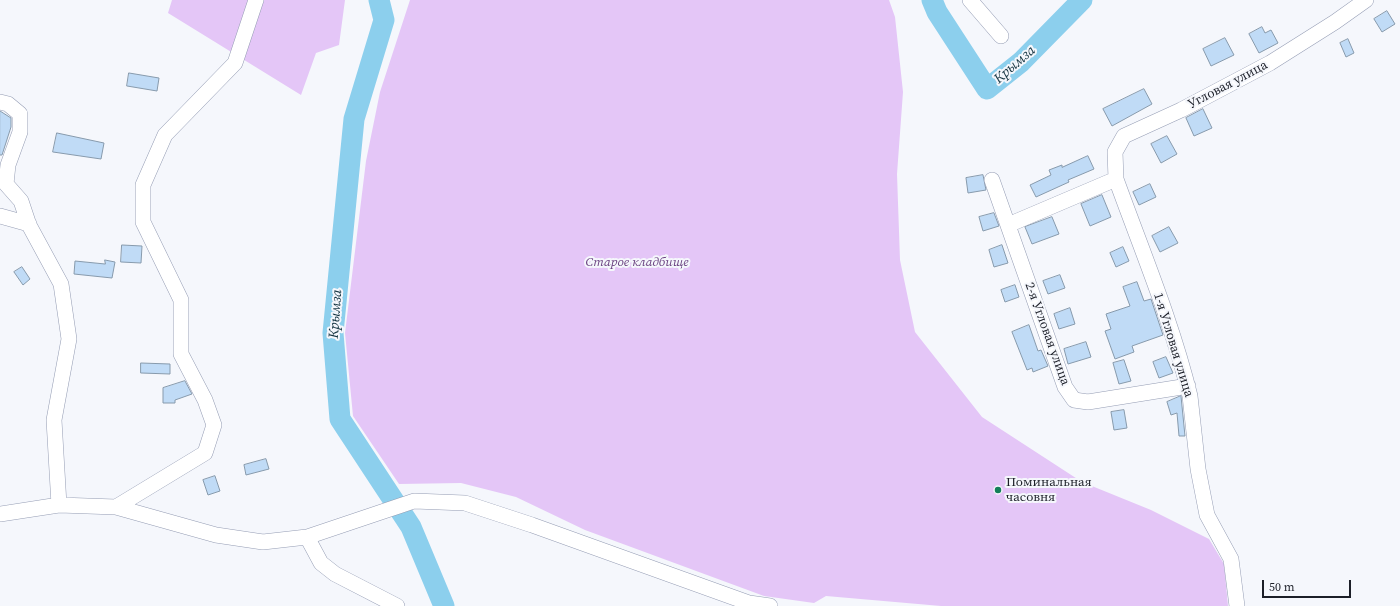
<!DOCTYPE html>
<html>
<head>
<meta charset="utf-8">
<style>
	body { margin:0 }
	#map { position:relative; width:1400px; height:606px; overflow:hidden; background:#f5f7fc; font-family:"Source Serif 4",serif }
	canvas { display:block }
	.scale { position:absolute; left:1262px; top:580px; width:89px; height:18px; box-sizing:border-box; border:2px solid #1c1f28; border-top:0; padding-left:5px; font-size:12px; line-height:14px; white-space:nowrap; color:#1c1f28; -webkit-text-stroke:3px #f5f7fc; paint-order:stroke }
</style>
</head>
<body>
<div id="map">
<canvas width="1400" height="606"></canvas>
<div class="scale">50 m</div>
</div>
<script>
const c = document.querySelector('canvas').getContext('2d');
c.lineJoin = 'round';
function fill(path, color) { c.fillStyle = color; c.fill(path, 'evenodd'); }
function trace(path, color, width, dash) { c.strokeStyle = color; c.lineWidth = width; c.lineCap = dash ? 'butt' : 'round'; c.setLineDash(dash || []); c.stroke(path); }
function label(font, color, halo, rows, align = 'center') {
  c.font = font + ' "Source Serif 4",serif'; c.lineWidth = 4; c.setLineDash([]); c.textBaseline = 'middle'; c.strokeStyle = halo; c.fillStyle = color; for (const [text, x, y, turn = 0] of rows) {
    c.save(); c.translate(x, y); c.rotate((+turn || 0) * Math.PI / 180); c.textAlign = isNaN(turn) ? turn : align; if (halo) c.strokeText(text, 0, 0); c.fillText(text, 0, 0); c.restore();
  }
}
const green = new Path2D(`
	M 172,0 L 345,0 L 339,45 L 316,53 L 301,95 L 168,13 Z
	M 410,0 L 889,0 L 895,17 L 903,92 L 897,174 L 900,260 L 915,332 L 982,417 L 1082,482 L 1151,510 L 1209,539 L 1224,564 L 1228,606 L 941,606 L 826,596 L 814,603 L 764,596 L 585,530 L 516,497 L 461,483 L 399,484 L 353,416 L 345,333 L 366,161 L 380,92 Z`);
const river = new Path2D(`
	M 379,0 L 384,20 L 354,119 L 333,333 L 340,419 L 411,527 L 444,606
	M 932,0 L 937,12 L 987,89 L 1021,62 L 1082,0`);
const building = new Path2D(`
	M 1387,11 L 1395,24 L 1382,32 L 1374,19 Z
	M 1262,27 L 1265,33 L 1271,30 L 1278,43 L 1259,53 L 1249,34 Z
	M 1225,38 L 1234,55 L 1211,66 L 1203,49 Z
	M 1348,39 L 1354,53 L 1346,57 L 1340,43 Z
	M 129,73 L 159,78 L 157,91 L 127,86 Z
	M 1144,89 L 1152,104 L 1112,126 L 1103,109 Z
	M 1203,109 L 1212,128 L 1194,136 L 1186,118 Z
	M 0,111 L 11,118 L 11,127 L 2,155 L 0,155 Z
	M 57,133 L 104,143 L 101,159 L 53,152 Z
	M 1167,136 L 1177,154 L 1161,163 L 1151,144 Z
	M 1088,156 L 1094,169 L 1068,180 L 1069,182 L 1036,197 L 1030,185 L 1051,175 L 1049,170 L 1062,165 L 1062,167 Z
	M 983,175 L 986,190 L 968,193 L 966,178 Z
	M 1150,184 L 1156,197 L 1139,205 L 1133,192 Z
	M 1102,195 L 1111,217 L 1090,226 L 1081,204 Z
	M 994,213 L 999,226 L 983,231 L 979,217 Z
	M 1052,217 L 1059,234 L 1032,244 L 1025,227 Z
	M 1169,227 L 1178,243 L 1160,252 L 1152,236 Z
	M 122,245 L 142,246 L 141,263 L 121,262 Z
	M 1002,245 L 1008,263 L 994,267 L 989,250 Z
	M 1123,247 L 1129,261 L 1116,267 L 1110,253 Z
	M 105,260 L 115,262 L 112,278 L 74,274 L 75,261 L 105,264 Z
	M 22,267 L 30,279 L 23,285 L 14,272 Z
	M 1060,275 L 1065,288 L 1048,294 L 1043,281 Z
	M 1137,282 L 1144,301 L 1151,299 L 1163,335 L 1132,346 L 1134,352 L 1115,359 L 1105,331 L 1111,329 L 1106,314 L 1130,306 L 1123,287 Z
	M 1015,285 L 1019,297 L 1005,302 L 1001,290 Z
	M 1070,308 L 1075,324 L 1059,329 L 1054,314 Z
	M 1029,325 L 1038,351 L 1041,350 L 1048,366 L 1033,372 L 1032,368 L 1027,370 L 1012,332 Z
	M 1086,342 L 1091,357 L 1068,364 L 1064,349 Z
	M 1166,357 L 1173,373 L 1159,378 L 1153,362 Z
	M 1124,360 L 1131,381 L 1119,384 L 1113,363 Z
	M 141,363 L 170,364 L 170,374 L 141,373 Z
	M 185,381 L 192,394 L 175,400 L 175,403 L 163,403 L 163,388 Z
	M 1181,396 L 1185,436 L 1179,436 L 1177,413 L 1171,415 L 1167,402 Z
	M 1124,410 L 1127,428 L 1114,430 L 1111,412 Z
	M 266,459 L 269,469 L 246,475 L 244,465 Z
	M 215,476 L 220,491 L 208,495 L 203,480 Z`);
const minor = new Path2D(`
	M 970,0 L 1001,36
	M 0,102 L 8,104 L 20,114 L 20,132 L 8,165 L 6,184 L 21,201 L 29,225 L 61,284 L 69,339 L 54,420 L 59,505
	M 992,180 L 1065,387 L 1074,400 L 1088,402 L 1188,386
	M 0,216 L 29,224
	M 1008,225 L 1116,179
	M 116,507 L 205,453 L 214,425 L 205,400 L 181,354 L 181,300 L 143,222 L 143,185 L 165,135 L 235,63 L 256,0
	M 0,514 L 59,505 L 116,507 L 216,535 L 263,542 L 307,537 L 414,501 L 465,503 L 532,525 L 749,603 L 770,606
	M 307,537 L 321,563 L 335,574 L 397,606
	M 1237,606 L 1231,559 L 1207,515 L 1198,469 L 1190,396 C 1172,322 1142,251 1116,179 L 1115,152 L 1124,136 L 1181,110 L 1270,63 L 1335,22 L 1366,0`);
const markers = [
	[998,490,4,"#147f5a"]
];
const streetNames = [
	["Угловая улица",1228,85,-28],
	["2-я Угловая улица",1047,334,70],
	["1-я Угловая улица",1173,345,73]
];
const parkNames = [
	["Старое кладбище",637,263]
];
const poiNames = [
	["Поминальная",1006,483],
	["часовня",1006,498]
];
const waterNames = [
	["Крымза",1015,65,-41],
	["Крымза",336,314,-86]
];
fill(green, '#e4c6f7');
trace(river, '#8ccfed', 21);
fill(building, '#c0dbf6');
trace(building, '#879aac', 1);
trace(minor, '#959db4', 16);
trace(minor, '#fff', 15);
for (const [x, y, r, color] of markers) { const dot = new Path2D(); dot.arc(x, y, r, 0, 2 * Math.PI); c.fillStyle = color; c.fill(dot); trace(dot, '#f5f7fc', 1.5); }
label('13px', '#1c1f28', '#f5f7fc', streetNames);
label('italic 13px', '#6a4281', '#f5f7fc', parkNames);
label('13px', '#1c1f28', '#f5f7fc', poiNames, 'left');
label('italic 14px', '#133340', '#f5f7fc', waterNames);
</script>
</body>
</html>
